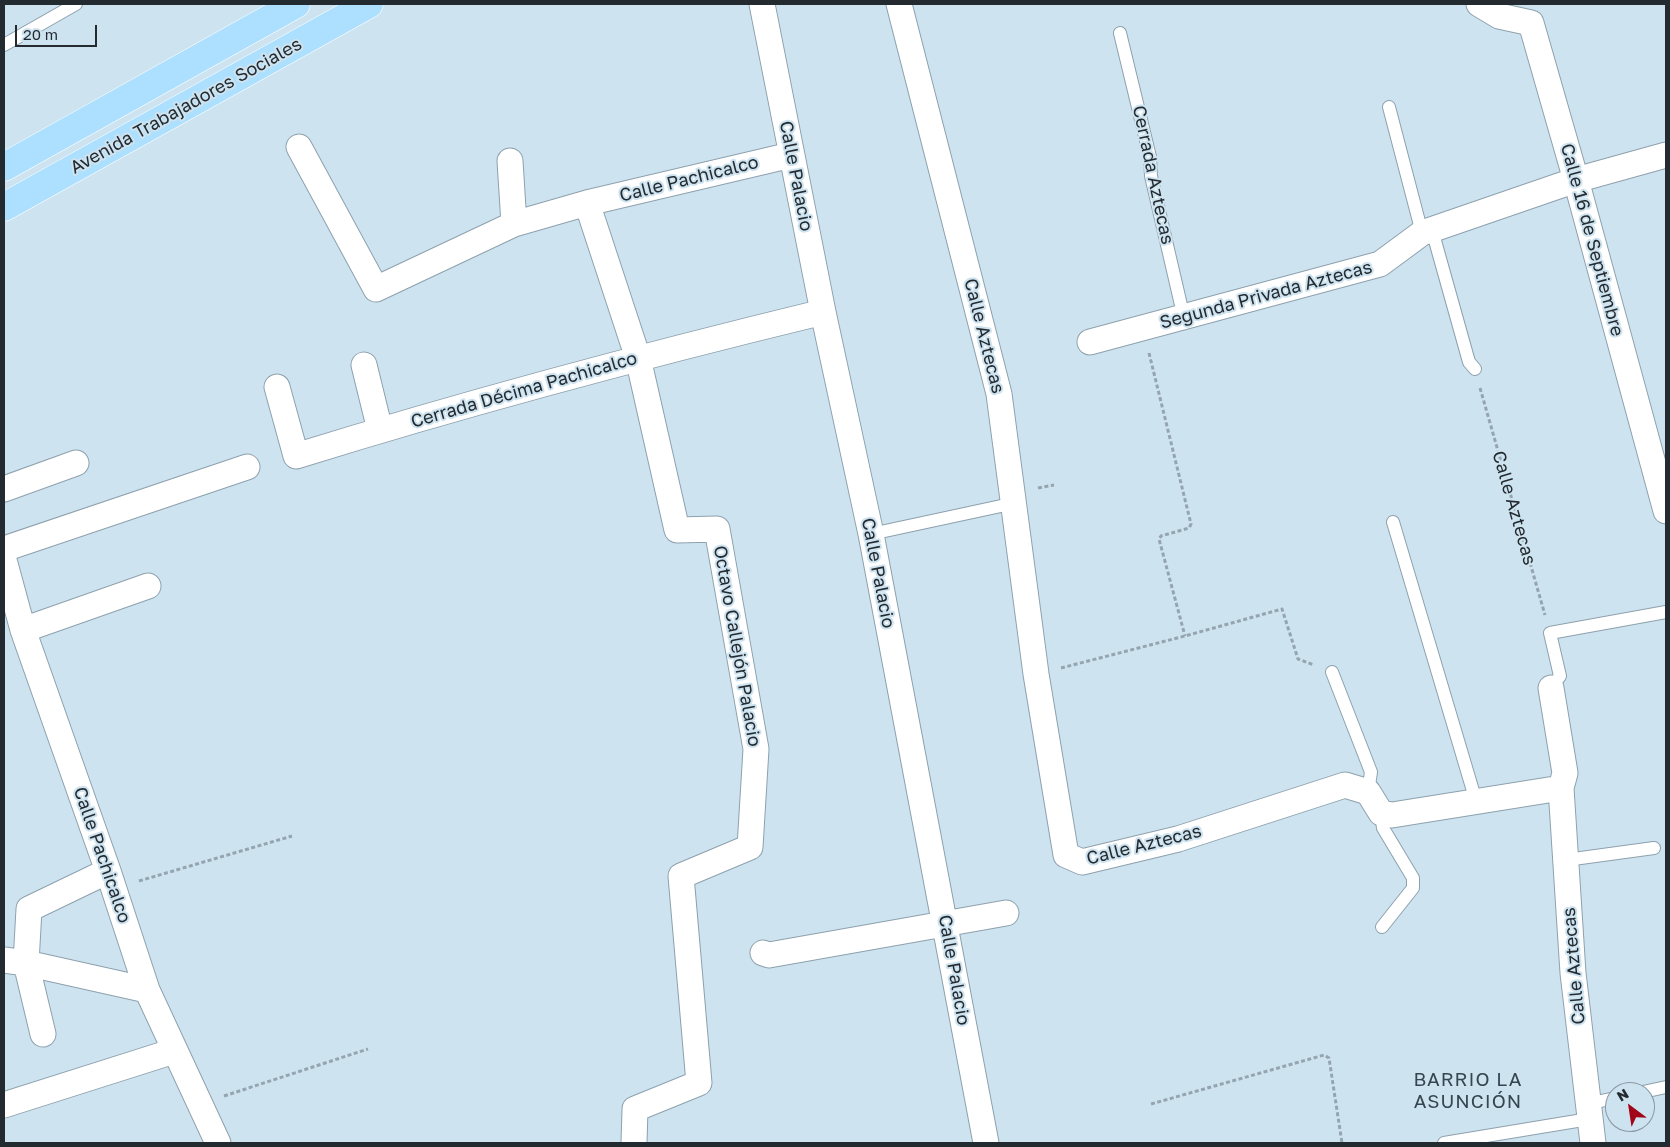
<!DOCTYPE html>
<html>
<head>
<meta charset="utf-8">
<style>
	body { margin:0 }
	#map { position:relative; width:1670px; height:1147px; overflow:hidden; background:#cee3f0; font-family:"Golos Text",sans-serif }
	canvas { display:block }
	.frame { position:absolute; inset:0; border:5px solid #242b30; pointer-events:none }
	.north { position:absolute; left:1605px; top:1082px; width:50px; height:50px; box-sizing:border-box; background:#cee3f0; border:1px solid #8a99a3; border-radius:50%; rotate:329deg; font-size:14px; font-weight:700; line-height:20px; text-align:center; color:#242b30 }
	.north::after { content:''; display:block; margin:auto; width:18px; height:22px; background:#a20518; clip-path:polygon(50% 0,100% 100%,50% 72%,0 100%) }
	.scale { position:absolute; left:15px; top:25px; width:82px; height:22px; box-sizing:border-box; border:2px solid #242b30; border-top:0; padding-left:6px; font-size:15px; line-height:18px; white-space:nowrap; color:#242b30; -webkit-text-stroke:4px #cee3f0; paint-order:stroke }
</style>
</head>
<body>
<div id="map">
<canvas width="1670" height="1147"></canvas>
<div class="frame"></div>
<div class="north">N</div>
<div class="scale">20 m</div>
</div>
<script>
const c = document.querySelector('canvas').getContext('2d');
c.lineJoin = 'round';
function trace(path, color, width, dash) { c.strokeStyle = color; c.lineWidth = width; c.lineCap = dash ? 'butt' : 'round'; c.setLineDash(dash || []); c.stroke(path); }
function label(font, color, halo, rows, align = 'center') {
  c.font = font + ' "Golos Text",sans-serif'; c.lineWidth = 4; c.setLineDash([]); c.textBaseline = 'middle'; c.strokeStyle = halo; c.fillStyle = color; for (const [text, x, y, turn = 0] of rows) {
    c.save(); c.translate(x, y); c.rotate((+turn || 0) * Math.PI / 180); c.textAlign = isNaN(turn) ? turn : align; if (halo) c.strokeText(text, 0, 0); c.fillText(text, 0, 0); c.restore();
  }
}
const path = new Path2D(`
	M 1149,353 L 1191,524 L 1189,528 L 1161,536 L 1159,539 L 1185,636
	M 1480,388 L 1545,615
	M 1038,488 L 1054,485
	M 1061,668 L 1185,636 L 1282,609 L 1298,659 L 1314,665
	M 139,881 L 292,836
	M 224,1096 L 368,1049
	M 1151,1104 L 1324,1055 L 1329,1058 L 1342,1143`);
const lane = new Path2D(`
	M 1120,33 L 1150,157 L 1151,176 L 1184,318
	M 4,45 L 76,4
	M 1389,107 L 1422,233
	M 1432,230 L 1469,362 L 1475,369
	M 1393,522 L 1476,801
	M 871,534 L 1015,503
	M 1332,672 L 1371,772 L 1368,792
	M 1551,688 L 1560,676 L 1550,633 L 1666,612
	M 1381,813 L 1383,828 L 1413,878 L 1413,888 L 1382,927
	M 1566,860 L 1654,848
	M 1643,1092 L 1666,1087
	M 1587,1104 L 1615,1098
	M 1444,1143 L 1589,1119`);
const street = new Path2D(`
	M 762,4 L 823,312 L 871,534 L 986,1143
	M 899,4 L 999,394 L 1036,674 L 1066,855 L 1082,862 L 1178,839 L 1345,785 L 1368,792 L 1381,813 L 1392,815 L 1561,788
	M 1479,4 L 1499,16 L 1531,23 L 1576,180 L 1666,511
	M 299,147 L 376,289 L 514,224 L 587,203 L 791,155
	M 510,161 L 514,224
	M 587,203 L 638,358 L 677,530 L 717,529 L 756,749 L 750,847 L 681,876 L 699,1083 L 635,1109 L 634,1143
	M 1090,342 L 1380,264 L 1422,233 L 1576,180 L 1666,155
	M 364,365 L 380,430
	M 277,387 L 296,456 C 470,402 646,355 823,312
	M 4,489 L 76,463
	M 4,549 L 247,467
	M 4,560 L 23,630 L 108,871 L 147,990 L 218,1143
	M 23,630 L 148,586
	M 1551,688 L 1565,773 L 1561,788 L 1573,973 L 1593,1143
	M 763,953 L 769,955 L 1006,913
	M 4,960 L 26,963 L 147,990
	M 43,1034 L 26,963 L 29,909 L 108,871
	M 4,1105 L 174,1051`);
const primary = new Path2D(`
	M 4,167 L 296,4
	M 4,207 L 369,4`);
const streetNames = [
	["Avenida Trabajadores Sociales",186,106,-29],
	["Cerrada Aztecas",1153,175,78],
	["Calle Palacio",796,176,79],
	["Calle Pachicalco",689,179,-14],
	["Calle 16 de Septiembre",1592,240,75],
	["Segunda Privada Aztecas",1266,295,-15],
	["Calle Aztecas",984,336,76],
	["Cerrada Décima Pachicalco",524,390,-16],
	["Calle Aztecas",1514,508,74],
	["Calle Palacio",878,573,79],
	["Octavo Callejón Palacio",737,646,80],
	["Calle Aztecas",1144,845,-14],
	["Calle Pachicalco",102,855,71],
	["Calle Aztecas",1574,966,-95],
	["Calle Palacio",954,970,80]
];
const neighbourhoodNames = [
	["BARRIO LA",1468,1080],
	["ASUNCIÓN",1468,1102]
];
trace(lane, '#8da1ad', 14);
trace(street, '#8da1ad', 27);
trace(primary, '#fff', 29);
trace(path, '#94a5af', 3, [4, 2.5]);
trace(lane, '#fff', 12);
trace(street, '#fff', 25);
trace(primary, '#ace0fe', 28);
label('18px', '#242b30', '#cee3f0', streetNames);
c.letterSpacing = '1px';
label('19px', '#354651', '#cee3f0', neighbourhoodNames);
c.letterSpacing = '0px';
</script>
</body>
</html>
